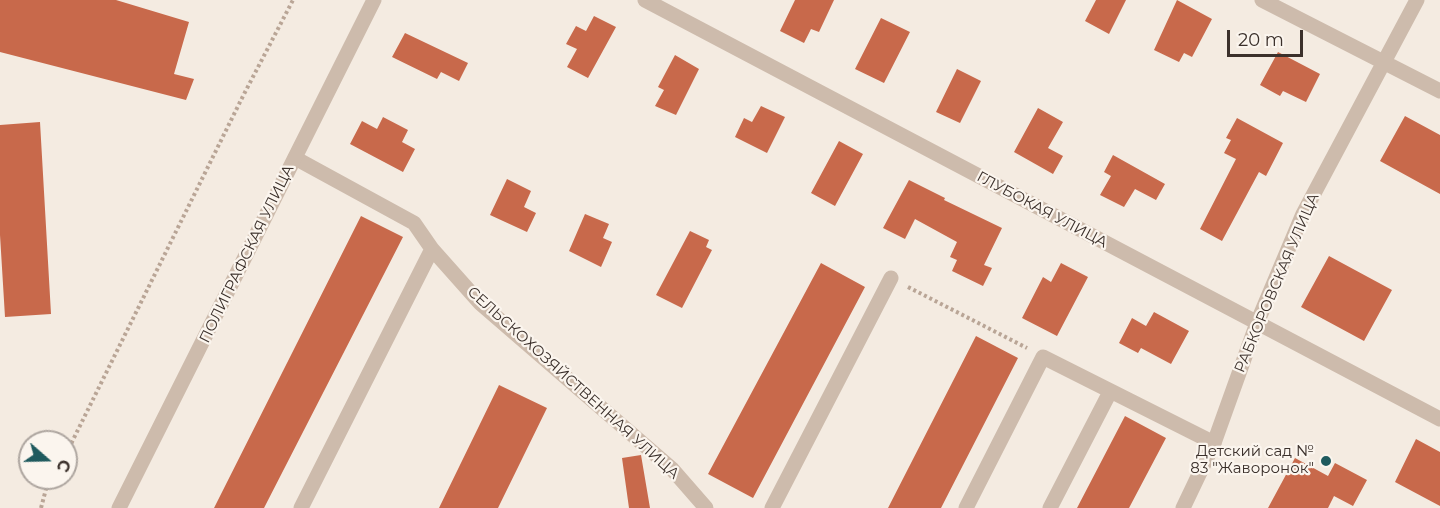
<!DOCTYPE html>
<html>
<head>
<meta charset="utf-8">
<style>
	body { margin:0 }
	#map { position:relative; width:1440px; height:508px; overflow:hidden; background:#f4ebe1; font-family:Montserrat,sans-serif }
	canvas { display:block }
	.north { position:absolute; left:18px; top:430px; width:60px; height:60px; box-sizing:border-box; background:#fbf5ee; border:2px solid #aea6a0; border-radius:50%; rotate:110deg; font-size:16px; font-weight:700; line-height:24px; text-align:center; color:#3b302b }
	.north::after { content:''; display:block; margin:auto; width:21px; height:27px; background:#1f5a5e; clip-path:polygon(50% 0,100% 100%,50% 72%,0 100%) }
	.scale { position:absolute; left:1227px; top:30px; width:76px; height:27px; box-sizing:border-box; border:3px solid #3b302b; border-top:0; padding-left:8px; font-size:18px; line-height:21px; white-space:nowrap; color:#3b302b; -webkit-text-stroke:4px #fbf5ee; paint-order:stroke }
</style>
</head>
<body>
<div id="map">
<canvas width="1440" height="508"></canvas>
<div class="north">С</div>
<div class="scale">20 m</div>
</div>
<script>
const c = document.querySelector('canvas').getContext('2d');
c.lineJoin = 'round';
function fill(path, color) { c.fillStyle = color; c.fill(path, 'evenodd'); }
function trace(path, color, width, dash) { c.strokeStyle = color; c.lineWidth = width; c.lineCap = dash ? 'butt' : 'round'; c.setLineDash(dash || []); c.stroke(path); }
function label(font, color, halo, rows, align = 'center') {
  c.font = font + ' Montserrat,sans-serif'; c.lineWidth = 4.5; c.setLineDash([]); c.textBaseline = 'middle'; c.strokeStyle = halo; c.fillStyle = color; for (const [text, x, y, turn = 0] of rows) {
    c.save(); c.translate(x, y); c.rotate((+turn || 0) * Math.PI / 180); c.textAlign = isNaN(turn) ? turn : align; if (halo) c.strokeText(text, 0, 0); c.fillText(text, 0, 0); c.restore();
  }
}
const building = new Path2D(`
	M 0,0 L 116,0 L 189,22 L 174,74 L 194,79 L 186,100 L 0,52 Z
	M 795,0 L 834,0 L 819,32 L 811,29 L 804,43 L 780,31 Z
	M 1096,0 L 1126,0 L 1109,34 L 1085,21 Z
	M 1177,0 L 1212,19 L 1192,57 L 1184,53 L 1179,62 L 1154,50 Z
	M 594,16 L 616,27 L 588,78 L 567,67 L 577,49 L 566,44 L 576,26 L 586,31 Z
	M 881,18 L 910,32 L 884,83 L 855,69 Z
	M 405,33 L 468,63 L 459,81 L 441,72 L 437,79 L 392,57 Z
	M 1278,52 L 1320,74 L 1306,102 L 1283,91 L 1280,96 L 1260,85 Z
	M 675,55 L 699,69 L 676,115 L 655,106 L 664,90 L 658,87 Z
	M 957,69 L 981,81 L 960,123 L 936,112 Z
	M 761,106 L 785,117 L 767,153 L 735,137 L 744,118 L 752,122 Z
	M 1038,108 L 1063,122 L 1048,148 L 1063,156 L 1053,174 L 1014,152 Z
	M 1405,116 L 1440,135 L 1440,194 L 1380,161 Z
	M 383,117 L 408,130 L 402,142 L 415,149 L 403,172 L 350,144 L 362,121 L 377,129 Z
	M 1237,118 L 1283,143 L 1266,176 L 1259,172 L 1222,241 L 1200,229 L 1236,159 L 1224,153 L 1231,140 L 1226,138 Z
	M 40,122 L 51,314 L 5,317 L 0,235 L 0,125 Z
	M 839,141 L 863,154 L 835,206 L 811,193 Z
	M 1113,155 L 1165,184 L 1156,200 L 1135,189 L 1124,207 L 1100,195 L 1111,176 L 1104,172 Z
	M 507,179 L 531,191 L 524,207 L 536,213 L 527,232 L 490,215 Z
	M 909,180 L 945,198 L 944,200 L 1002,228 L 984,265 L 992,268 L 983,286 L 952,271 L 957,260 L 950,257 L 957,242 L 915,219 L 905,239 L 883,228 Z
	M 585,214 L 609,224 L 603,238 L 612,242 L 601,267 L 569,251 Z
	M 361,216 L 403,237 L 264,508 L 214,508 Z
	M 690,231 L 709,240 L 706,247 L 712,250 L 682,308 L 656,295 Z
	M 1329,256 L 1392,290 L 1364,341 L 1301,307 Z
	M 821,263 L 865,287 L 753,498 L 708,474 Z
	M 1061,263 L 1088,277 L 1057,336 L 1022,318 L 1043,277 L 1051,282 Z
	M 1154,312 L 1189,331 L 1171,364 L 1141,348 L 1138,353 L 1119,343 L 1132,318 L 1146,326 Z
	M 976,336 L 1018,358 L 941,508 L 888,508 Z
	M 499,385 L 547,408 L 498,508 L 439,508 Z
	M 1125,416 L 1166,438 L 1129,508 L 1077,508 Z
	M 1416,439 L 1440,452 L 1440,506 L 1395,482 Z
	M 641,455 L 650,508 L 629,508 L 622,458 Z
	M 1295,458 L 1328,476 L 1335,463 L 1367,480 L 1353,506 L 1334,496 L 1328,508 L 1268,508 Z`);
const path = new Path2D(`
	M 908,287 L 1027,348
	M 66,454 L 243,96 L 293,0
	M 41,508 L 46,489 L 52,478`);
const service = new Path2D(`
	M 295,158 L 414,223 L 432,249 L 480,303 L 672,469 L 706,508
	M 301,508 L 432,249
	M 772,508 L 891,278
	M 966,508 L 1043,357 L 1214,443
	M 1050,508 L 1110,392`);
const minor = new Path2D(`
	M 645,0 L 1440,419
	M 1262,0 L 1440,91
	M 119,508 L 374,0
	M 1183,508 L 1214,443 L 1257,323 L 1303,214 L 1417,0`);
const markers = [
	[1326,461,6,"#1f5a5e"]
];
const streetNames = [
	["ГЛУБОКАЯ УЛИЦА",1042,210,28],
	["ПОЛИГРАФСКАЯ УЛИЦА",247,254,-64],
	["РАБКОРОВСКАЯ УЛИЦА",1277,283,-67],
	["СЕЛЬСКОХОЗЯЙСТВЕННАЯ УЛИЦА",573,383,42]
];
const poiNames = [
	["Детский сад №",1314,452],
	["83 \"Жаворонок\"",1314,469]
];
fill(building, '#c8694b');
trace(path, '#b9a596', 4, [3, 3]);
trace(service, '#cdbbac', 15);
trace(minor, '#cdbbac', 15);
for (const [x, y, r, color] of markers) { const dot = new Path2D(); dot.arc(x, y, r, 0, 2 * Math.PI); c.fillStyle = color; c.fill(dot); trace(dot, '#fbf5ee', 2); }
label('15px', '#3b302b', '#fbf5ee', streetNames);
label('15px', '#3b302b', '#fbf5ee', poiNames, 'right');
</script>
</body>
</html>
